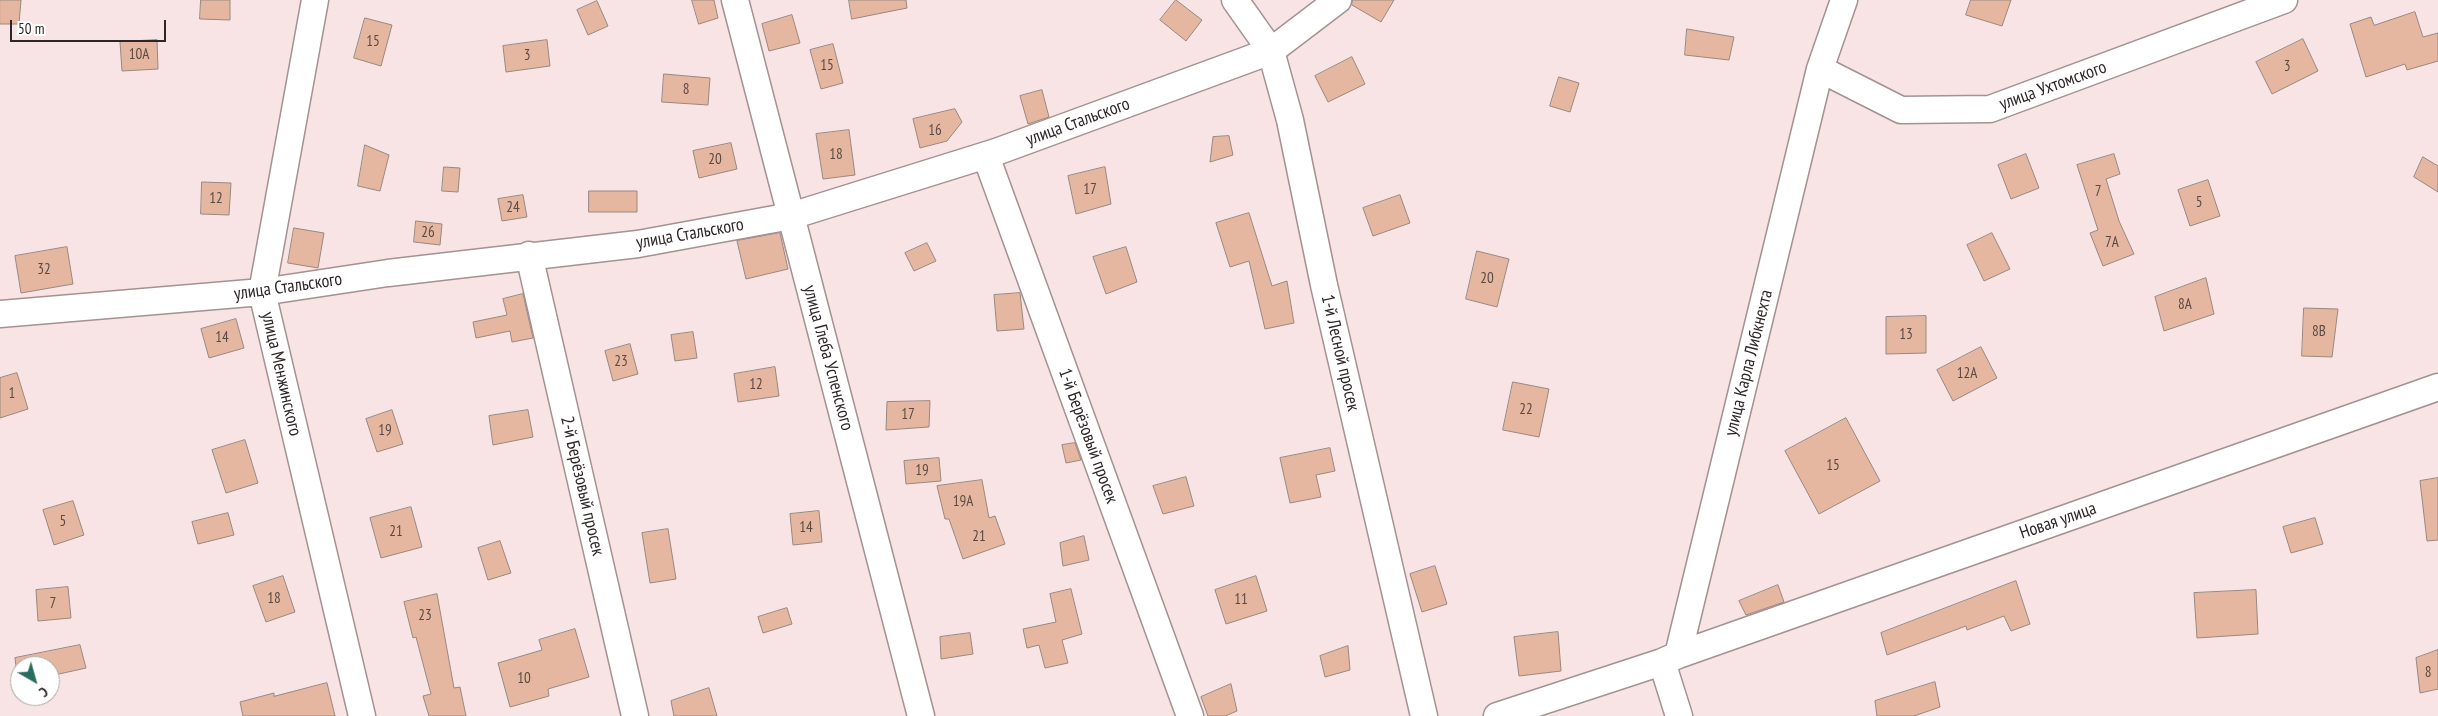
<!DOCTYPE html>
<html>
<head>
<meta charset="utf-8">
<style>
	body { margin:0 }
	#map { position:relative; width:2438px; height:716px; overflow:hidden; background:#f8e4e4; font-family:"PT Sans Narrow",sans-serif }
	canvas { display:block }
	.north { position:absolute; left:10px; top:656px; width:50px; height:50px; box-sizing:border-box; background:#fff; border:1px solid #aba8a8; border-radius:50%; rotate:142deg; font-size:14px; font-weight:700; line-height:20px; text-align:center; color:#2d2626 }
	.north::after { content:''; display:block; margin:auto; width:18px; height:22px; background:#296d60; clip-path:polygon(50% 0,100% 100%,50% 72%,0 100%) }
	.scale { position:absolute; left:10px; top:20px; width:156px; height:22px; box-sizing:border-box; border:2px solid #2d2626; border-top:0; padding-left:6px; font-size:15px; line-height:18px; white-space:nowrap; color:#2d2626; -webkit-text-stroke:4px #fff; paint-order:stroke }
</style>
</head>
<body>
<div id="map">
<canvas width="2438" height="716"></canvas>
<div class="north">С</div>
<div class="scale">50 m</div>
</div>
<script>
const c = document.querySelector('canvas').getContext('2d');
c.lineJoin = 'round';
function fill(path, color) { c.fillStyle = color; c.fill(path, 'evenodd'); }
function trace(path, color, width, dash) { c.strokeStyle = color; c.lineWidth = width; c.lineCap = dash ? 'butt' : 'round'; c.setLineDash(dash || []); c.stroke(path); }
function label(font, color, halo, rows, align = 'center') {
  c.font = font + ' "PT Sans Narrow",sans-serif'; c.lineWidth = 5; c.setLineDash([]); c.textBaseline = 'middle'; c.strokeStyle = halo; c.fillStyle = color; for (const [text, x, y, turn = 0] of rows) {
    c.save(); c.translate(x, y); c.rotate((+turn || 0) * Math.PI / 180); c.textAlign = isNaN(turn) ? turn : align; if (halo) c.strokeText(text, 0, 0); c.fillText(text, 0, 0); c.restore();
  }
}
const building = new Path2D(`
	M 0,0 L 21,0 L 19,24 L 0,24 Z
	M 201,0 L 230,0 L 230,20 L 200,19 Z
	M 692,0 L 714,0 L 718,18 L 699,24 Z
	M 849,0 L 906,0 L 907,8 L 852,19 Z
	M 1176,0 L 1202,20 L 1186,41 L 1160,20 Z
	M 1353,0 L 1394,0 L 1381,22 L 1352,5 Z
	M 1971,0 L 2011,0 L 2002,26 L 1966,15 Z
	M 597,1 L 608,26 L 588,35 L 577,10 Z
	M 2415,12 L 2423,37 L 2438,33 L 2438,61 L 2407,70 L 2405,64 L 2366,77 L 2350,24 L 2371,17 L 2374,25 Z
	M 792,15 L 800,43 L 769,51 L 762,24 Z
	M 365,18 L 392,25 L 381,66 L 354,58 Z
	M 1687,29 L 1734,37 L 1729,60 L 1685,55 Z
	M 2303,39 L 2318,71 L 2272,94 L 2256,62 Z
	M 157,40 L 158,69 L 122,71 L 120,42 Z
	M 547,40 L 550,66 L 506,72 L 503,46 Z
	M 833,44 L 843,83 L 821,89 L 810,50 Z
	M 1352,57 L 1365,84 L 1328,102 L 1315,76 Z
	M 664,74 L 710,78 L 708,105 L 662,102 Z
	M 1559,77 L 1579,83 L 1570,112 L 1550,106 Z
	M 1042,90 L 1049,117 L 1028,124 L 1020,96 Z
	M 955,109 L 962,122 L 947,141 L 920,148 L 913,119 Z
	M 849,130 L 855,175 L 823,179 L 816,134 Z
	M 1229,136 L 1233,155 L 1210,162 L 1213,137 Z
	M 731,143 L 737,169 L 699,178 L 693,151 Z
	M 365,145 L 389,155 L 380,191 L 358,186 Z
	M 2026,154 L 2039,188 L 2011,199 L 1998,165 Z
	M 2114,154 L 2120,174 L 2106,179 L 2119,221 L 2134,254 L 2103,266 L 2090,233 L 2098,230 L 2077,165 Z
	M 2423,157 L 2438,166 L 2438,192 L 2414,177 Z
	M 444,167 L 460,168 L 458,192 L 442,191 Z
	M 1105,167 L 1111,204 L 1076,214 L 1068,176 Z
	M 2208,180 L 2220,216 L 2190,226 L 2178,190 Z
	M 202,182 L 231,183 L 229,215 L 201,214 Z
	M 589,191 L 637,191 L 637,212 L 589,212 Z
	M 523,195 L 527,217 L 502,221 L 498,199 Z
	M 1400,195 L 1410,223 L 1373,236 L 1363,208 Z
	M 1249,213 L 1272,286 L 1287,281 L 1294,323 L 1265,329 L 1249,261 L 1230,267 L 1216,223 Z
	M 416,221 L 442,224 L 440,245 L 414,242 Z
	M 294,228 L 324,233 L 318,268 L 288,263 Z
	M 780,233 L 788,269 L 746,279 L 737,241 Z
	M 1992,233 L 2010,269 L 1984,281 L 1967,245 Z
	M 927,243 L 936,261 L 914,271 L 905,253 Z
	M 67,247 L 73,284 L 21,293 L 15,256 Z
	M 1126,247 L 1137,282 L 1106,294 L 1093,257 Z
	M 1477,251 L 1509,259 L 1497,307 L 1466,299 Z
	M 2206,278 L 2214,314 L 2164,331 L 2155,297 Z
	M 1020,293 L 1024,329 L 997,331 L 994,295 Z
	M 523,294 L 533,338 L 512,342 L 510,331 L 476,338 L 473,322 L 507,315 L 503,299 Z
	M 2304,308 L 2338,309 L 2332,357 L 2302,356 Z
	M 1926,316 L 1926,353 L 1886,354 L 1886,317 Z
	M 236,319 L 244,348 L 209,358 L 201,329 Z
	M 693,332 L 697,358 L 675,361 L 671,335 Z
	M 630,344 L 638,374 L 613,381 L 605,351 Z
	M 1981,347 L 1997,378 L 1953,401 L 1937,370 Z
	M 775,367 L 779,396 L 738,402 L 734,374 Z
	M 17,373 L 28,409 L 0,418 L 0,378 Z
	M 1513,382 L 1549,389 L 1539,437 L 1503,430 Z
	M 930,401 L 929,427 L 886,430 L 887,402 Z
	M 392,410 L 403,444 L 377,452 L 366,419 Z
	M 528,410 L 533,437 L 493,445 L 489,416 Z
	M 1846,418 L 1880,481 L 1819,514 L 1785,451 Z
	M 245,440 L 258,483 L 226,493 L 212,450 Z
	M 1075,443 L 1081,460 L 1066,463 L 1062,445 Z
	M 1330,448 L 1335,471 L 1316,475 L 1321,497 L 1290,503 L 1280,458 Z
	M 939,458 L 941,481 L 906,484 L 904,461 Z
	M 1186,477 L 1194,506 L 1163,514 L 1153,486 Z
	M 2438,478 L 2438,540 L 2427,541 L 2420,481 Z
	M 982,480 L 989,518 L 995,516 L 1005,544 L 963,559 L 949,519 L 945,519 L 937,486 Z
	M 73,501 L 84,535 L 54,545 L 43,510 Z
	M 411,507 L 422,547 L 381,558 L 370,518 Z
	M 819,511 L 822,542 L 793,545 L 790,514 Z
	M 228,513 L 234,535 L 198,544 L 192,522 Z
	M 2315,518 L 2323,544 L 2291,553 L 2283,527 Z
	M 668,529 L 676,579 L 650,583 L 642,533 Z
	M 1084,536 L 1089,560 L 1063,566 L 1060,543 Z
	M 500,541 L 511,573 L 488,580 L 478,548 Z
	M 1435,566 L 1447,604 L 1422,612 L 1410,574 Z
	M 283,576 L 295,612 L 266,622 L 253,586 Z
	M 1256,576 L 1267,611 L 1226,624 L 1215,590 Z
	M 2016,581 L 2030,624 L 2011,631 L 2004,616 L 1967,630 L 1966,626 L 1887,655 L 1881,633 Z
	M 1778,585 L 1784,602 L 1746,615 L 1739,601 Z
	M 68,587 L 71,618 L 38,621 L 36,590 Z
	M 1071,589 L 1082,634 L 1062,640 L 1068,663 L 1045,668 L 1039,645 L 1027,648 L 1023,629 L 1056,622 L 1050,594 Z
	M 2256,590 L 2258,634 L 2197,638 L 2194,593 Z
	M 437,594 L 454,688 L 460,687 L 466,716 L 429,716 L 423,696 L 431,694 L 416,637 L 413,638 L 404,602 Z
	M 787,608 L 792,624 L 763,633 L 758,617 Z
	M 575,629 L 589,677 L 548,689 L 549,696 L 510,707 L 498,663 L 542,650 L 539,640 Z
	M 1558,632 L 1561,671 L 1519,676 L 1514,637 Z
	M 970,633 L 973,654 L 941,659 L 940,637 Z
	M 80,645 L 86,668 L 50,676 L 50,666 L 16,666 L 15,658 Z
	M 1348,646 L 1350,670 L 1325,677 L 1320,656 Z
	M 2438,650 L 2438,689 L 2420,693 L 2416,658 Z
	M 1935,682 L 1940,707 L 1914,716 L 1877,716 L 1875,701 Z
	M 327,683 L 335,716 L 243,716 L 240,702 L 274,693 L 274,696 Z
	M 1231,684 L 1237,711 L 1225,716 L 1208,716 L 1201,697 Z
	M 709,688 L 717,716 L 674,716 L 671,701 Z`);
const minor = new Path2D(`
	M 315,0 L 262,292 L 362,716
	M 735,0 L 921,716
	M 1235,0 L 1271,51 L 1290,120 L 1324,285 L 1424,716
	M 1820,69 L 1901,110 L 1990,109 L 2284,0
	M 986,156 L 1190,716
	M 529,255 L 635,716
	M 0,314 L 262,292 L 388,273 L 638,244 L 791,216 L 996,152 L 1271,51 L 1338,0
	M 1678,655 L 2438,387
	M 1497,716 L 1662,662
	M 1679,716 L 1662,662 L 1678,655 L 1820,69 L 1844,0`);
const numberNames = [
	["15",373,42],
	["10А",139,55],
	["3",527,56],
	["15",827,66],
	["3",2287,67],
	["8",686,90],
	["16",935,131],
	["18",836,155],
	["20",715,160],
	["17",1090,190],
	["7",2098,192],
	["12",216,199],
	["5",2199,203],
	["24",513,208],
	["26",428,233],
	["7А",2112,243],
	["32",44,270],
	["20",1487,279],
	["8А",2185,305],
	["8В",2319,332],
	["13",1906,335],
	["14",222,338],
	["23",621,362],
	["12А",1967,374],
	["12",756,385],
	["1",12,394],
	["22",1526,410],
	["17",908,415],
	["19",385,431],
	["15",1833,466],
	["19",922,471],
	["19А",963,502],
	["5",63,522],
	["14",806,528],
	["21",396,532],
	["21",979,537],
	["18",274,599],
	["11",1241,600],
	["7",53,604],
	["23",425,616],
	["8",2428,673],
	["10",524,679]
];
const streetNames = [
	["улица Ухтомского",2053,86,-20],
	["улица Стальского",1078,122,-20],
	["улица Стальского",690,234,-10],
	["улица Стальского",288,287,-8],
	["1-й Лесной просек",1340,353,77],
	["улица Глеба Успенского",828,358,75],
	["улица Карла Либкнехта",1749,363,-76],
	["улица Менжинского",281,374,77],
	["1-й Берёзовый просек",1088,436,70],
	["2-й Берёзовый просек",582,486,77],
	["Новая улица",2058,521,-19]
];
fill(building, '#e5b7a0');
trace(building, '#988880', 1);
trace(minor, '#a49192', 29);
trace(minor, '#fff', 26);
label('15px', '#5b4a44', null, numberNames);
label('18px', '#2d2626', '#fff', streetNames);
</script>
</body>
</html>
